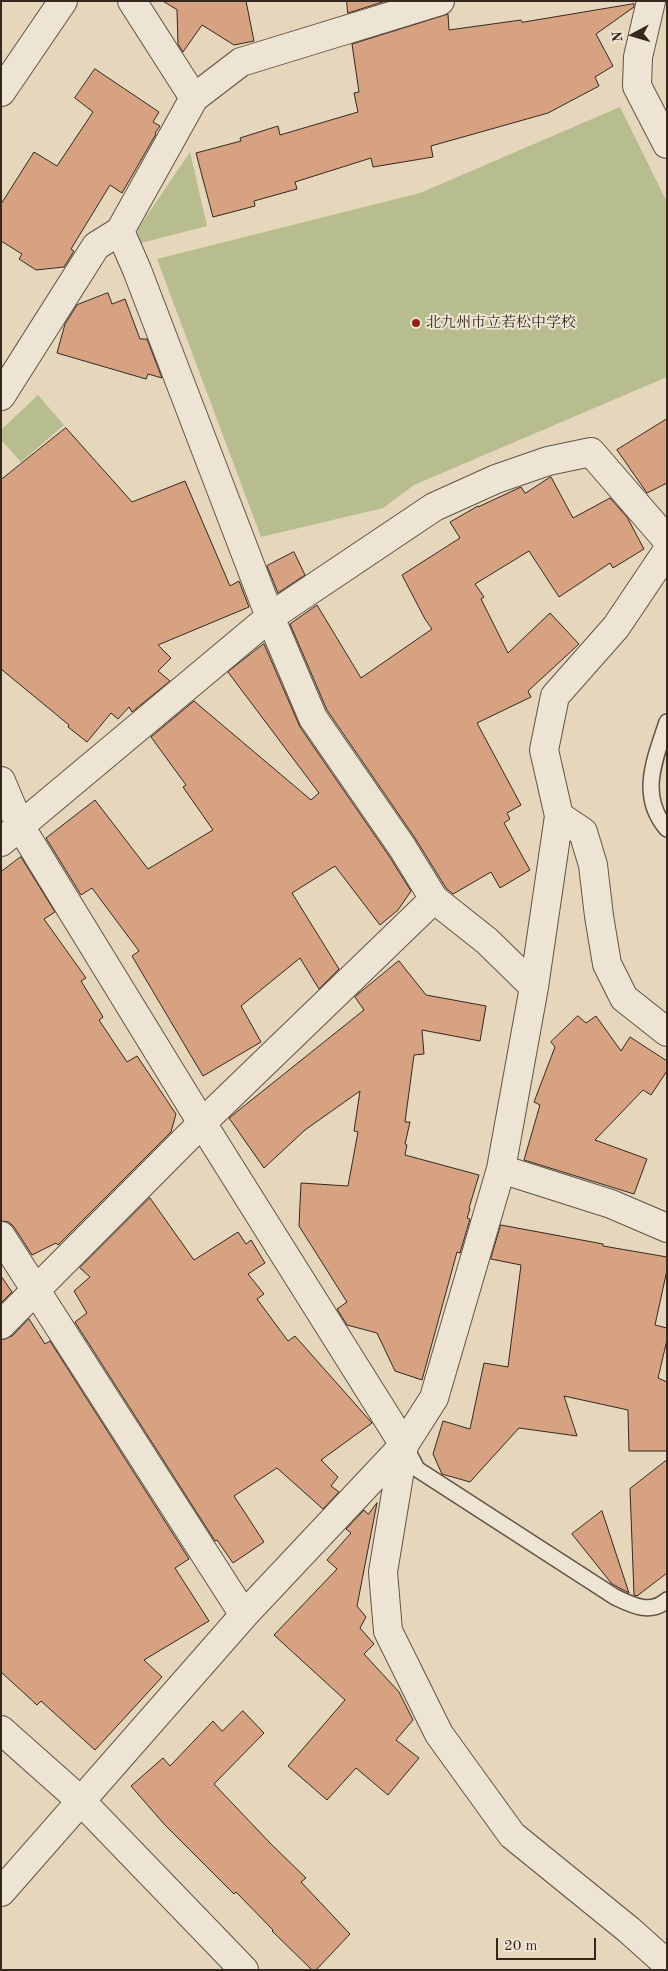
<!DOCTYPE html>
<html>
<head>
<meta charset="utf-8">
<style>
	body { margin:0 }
	#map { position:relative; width:668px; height:1971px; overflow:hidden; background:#e5d6bc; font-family:"Old Standard TT",serif }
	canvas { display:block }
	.frame { position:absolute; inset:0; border:2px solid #35281f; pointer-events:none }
	.north { position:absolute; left:608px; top:10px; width:50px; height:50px; -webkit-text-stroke:4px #eee4d3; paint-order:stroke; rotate:264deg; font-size:14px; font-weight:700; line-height:20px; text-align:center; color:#35281f }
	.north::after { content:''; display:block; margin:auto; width:18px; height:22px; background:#35281f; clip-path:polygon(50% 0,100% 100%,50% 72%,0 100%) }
	.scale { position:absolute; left:496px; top:1938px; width:100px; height:22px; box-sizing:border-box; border:2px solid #35281f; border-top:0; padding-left:6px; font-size:15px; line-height:18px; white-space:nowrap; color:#35281f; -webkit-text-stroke:4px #eee4d3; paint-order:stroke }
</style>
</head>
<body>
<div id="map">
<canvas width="668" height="1971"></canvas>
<div class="frame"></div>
<div class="north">N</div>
<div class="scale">20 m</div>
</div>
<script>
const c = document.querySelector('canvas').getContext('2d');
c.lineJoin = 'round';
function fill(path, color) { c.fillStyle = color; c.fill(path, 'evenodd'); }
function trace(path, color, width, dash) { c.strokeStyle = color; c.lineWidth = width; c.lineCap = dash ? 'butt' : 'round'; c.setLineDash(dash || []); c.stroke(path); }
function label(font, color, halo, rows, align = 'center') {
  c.font = font + ' "Old Standard TT","Noto Serif JP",serif'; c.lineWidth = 4; c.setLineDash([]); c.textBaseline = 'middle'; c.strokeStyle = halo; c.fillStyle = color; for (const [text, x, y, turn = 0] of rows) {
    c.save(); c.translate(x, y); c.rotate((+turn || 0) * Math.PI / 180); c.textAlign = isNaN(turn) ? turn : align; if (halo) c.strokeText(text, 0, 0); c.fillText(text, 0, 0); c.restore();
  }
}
const green = new Path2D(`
	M 620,107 L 667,202 L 667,377 L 414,485 L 383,508 L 261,537 L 157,259 L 420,193 Z
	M 190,152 L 207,226 L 137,244 L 138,229 Z
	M 38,395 L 64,425 L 21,462 L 1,440 L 1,430 Z`);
const building = new Path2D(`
	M 163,1 L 246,1 L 254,41 L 234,45 L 202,25 L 183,52 L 178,44 L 177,10 Z
	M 347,1 L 386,1 L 348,13 Z
	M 634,4 L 634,7 L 596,34 L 613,66 L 595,77 L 599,86 L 548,113 L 431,146 L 433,157 L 373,167 L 371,158 L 295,182 L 297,189 L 254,201 L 255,206 L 213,217 L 196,153 L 241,141 L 240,138 L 278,126 L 280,135 L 358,112 L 354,93 L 359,92 L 352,44 L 448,14 L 449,30 L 521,20 L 522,22 Z
	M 95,69 L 159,112 L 153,122 L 160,126 L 155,133 L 156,134 L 122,193 L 110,185 L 71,249 L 74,251 L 64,267 L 36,270 L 19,259 L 22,254 L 1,241 L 1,204 L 34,152 L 57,166 L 93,112 L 75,98 Z
	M 108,293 L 112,304 L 125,299 L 140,339 L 147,339 L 162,378 L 148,374 L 146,379 L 57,353 L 65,324 L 77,305 Z
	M 667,419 L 667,483 L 647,493 L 617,450 Z
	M 66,428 L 132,502 L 185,481 L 230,586 L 239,581 L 249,607 L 158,645 L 171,658 L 158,671 L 170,681 L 132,712 L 129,707 L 118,719 L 111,713 L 87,742 L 68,727 L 69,725 L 1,669 L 1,480 Z
	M 551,477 L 573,518 L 610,498 L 627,517 L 644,549 L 613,568 L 610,563 L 559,597 L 529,551 L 475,584 L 484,597 L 481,599 L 508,653 L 550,613 L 579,644 L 528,691 L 531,697 L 477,723 L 521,805 L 507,813 L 510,819 L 504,823 L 530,870 L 500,888 L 491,872 L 453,894 L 446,888 L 415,838 L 327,710 L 290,624 L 317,605 L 361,678 L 432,629 L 425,619 L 402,575 L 460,538 L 450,522 L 478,506 L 478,507 L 521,487 L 525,493 Z
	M 294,552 L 305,575 L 278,593 L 267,566 Z
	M 264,644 L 300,727 L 389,856 L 411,891 L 398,910 L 380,925 L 335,866 L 292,893 L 339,969 L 319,989 L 300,958 L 241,1006 L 261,1042 L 203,1076 L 132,956 L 139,951 L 92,888 L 81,895 L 46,838 L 95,800 L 148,869 L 213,830 L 183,787 L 186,785 L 151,737 L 194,701 L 311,800 L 319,793 L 228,672 Z
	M 21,857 L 55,912 L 44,919 L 86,978 L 81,981 L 103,1017 L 99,1020 L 127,1062 L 137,1056 L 176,1114 L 171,1132 L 58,1245 L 56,1243 L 32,1255 L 14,1227 L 9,1222 L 1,1221 L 1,872 Z
	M 399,961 L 426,995 L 486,1006 L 480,1041 L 422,1030 L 424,1054 L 414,1055 L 405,1122 L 410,1122 L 405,1144 L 407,1145 L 405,1155 L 479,1175 L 469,1208 L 470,1209 L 467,1218 L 470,1219 L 460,1253 L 457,1252 L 422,1380 L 395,1371 L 377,1333 L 347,1325 L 337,1309 L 347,1302 L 299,1226 L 301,1183 L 348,1186 L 358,1132 L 354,1131 L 360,1091 L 305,1130 L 264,1168 L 229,1118 L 364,1010 L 355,997 Z
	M 578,1016 L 586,1023 L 596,1016 L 621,1051 L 630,1037 L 667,1061 L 667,1071 L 651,1095 L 643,1090 L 595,1140 L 647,1159 L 634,1194 L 524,1160 L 540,1105 L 534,1102 L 555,1047 L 551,1042 Z
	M 150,1198 L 194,1260 L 238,1232 L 246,1244 L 251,1240 L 265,1263 L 248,1274 L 264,1294 L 257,1299 L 288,1341 L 295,1336 L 372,1423 L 321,1460 L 338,1477 L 331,1486 L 339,1492 L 323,1509 L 277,1468 L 234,1496 L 264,1542 L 233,1563 L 217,1540 L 215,1541 L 75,1322 L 87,1313 L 74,1291 L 90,1277 L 80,1268 Z
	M 501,1225 L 603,1244 L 603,1246 L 667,1257 L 667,1270 L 655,1325 L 667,1328 L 667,1340 L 658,1378 L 667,1382 L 667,1451 L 629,1451 L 628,1410 L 564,1396 L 577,1436 L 519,1428 L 470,1482 L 442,1474 L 433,1454 L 443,1421 L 470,1429 L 484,1363 L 508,1367 L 521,1265 L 491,1259 Z
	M 1,1276 L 12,1292 L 1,1303 Z
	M 29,1319 L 45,1344 L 50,1341 L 189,1559 L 175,1568 L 209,1621 L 144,1660 L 162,1677 L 95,1750 L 41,1701 L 37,1705 L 1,1672 L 1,1340 L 12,1336 Z
	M 667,1460 L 667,1573 L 637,1596 L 634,1595 L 630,1489 Z
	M 377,1503 L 357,1606 L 366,1617 L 360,1628 L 374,1644 L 364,1654 L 399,1692 L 413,1720 L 396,1740 L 419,1758 L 388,1795 L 356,1768 L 327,1800 L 288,1766 L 345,1700 L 274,1635 L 337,1569 L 327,1560 L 351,1533 L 346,1529 L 364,1510 L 368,1514 Z
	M 602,1511 L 629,1593 L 612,1584 L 572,1534 Z
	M 243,1711 L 264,1733 L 214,1784 L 271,1844 L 306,1878 L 301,1882 L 350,1934 L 316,1970 L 312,1970 L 272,1931 L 273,1930 L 236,1892 L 234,1894 L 164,1824 L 131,1786 L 163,1758 L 170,1766 L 213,1721 L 222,1731 Z`);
const service = new Path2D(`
	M 667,722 C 655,759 638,796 667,829
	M 406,1448 L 417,1469 L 615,1597 C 632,1605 650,1615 667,1600`);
const minor = new Path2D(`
	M 132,1 L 194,98
	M 440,1 L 241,62 L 194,98 L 120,231 L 137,270 L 270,617 L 313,718 L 402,847 L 434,899 L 487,941 L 534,987
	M 651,1 L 638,57 L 637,86 L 667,144
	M 1,396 L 96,246 L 120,231
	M 1,781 L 20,826 L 202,1123 L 404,1445 L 383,1572 L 388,1631 L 439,1734 L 512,1835 L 629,1930 L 667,1964
	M 559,816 L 583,832 L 593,865 L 599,916 L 607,964 L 624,998 L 667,1032
	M 1,842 L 270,617 L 434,507 L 496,479 L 548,461 L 591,452 L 667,540
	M 501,1169 L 611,1204 L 667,1228
	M 1,1236 L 244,1615
	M 1,1325 L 202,1123 L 434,899
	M 1,1892 L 244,1615 L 404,1445 L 434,1398 L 501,1169 L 534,987 L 559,816 L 544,750 L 555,696 L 616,627 L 667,551`);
const tertiary = new Path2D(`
	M 1,92 L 63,1
	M 1,1730 L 81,1801 L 244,1970`);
const markers = [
	[416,323,5,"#8f2418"]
];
const poiNames = [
	["北九州市立若松中学校",426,323]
];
fill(green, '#b7bd8f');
fill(building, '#d6a282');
trace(building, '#35281f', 1);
trace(service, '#615446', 18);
trace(minor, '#615446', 30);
trace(tertiary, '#615446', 30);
trace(service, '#eee4d3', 15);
trace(minor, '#eee4d3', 28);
trace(tertiary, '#eee4d3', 28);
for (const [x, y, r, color] of markers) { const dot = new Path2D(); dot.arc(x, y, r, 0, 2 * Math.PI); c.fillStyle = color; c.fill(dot); trace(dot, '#eee4d3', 2); }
label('15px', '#35281f', '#eee4d3', poiNames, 'left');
</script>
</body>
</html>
